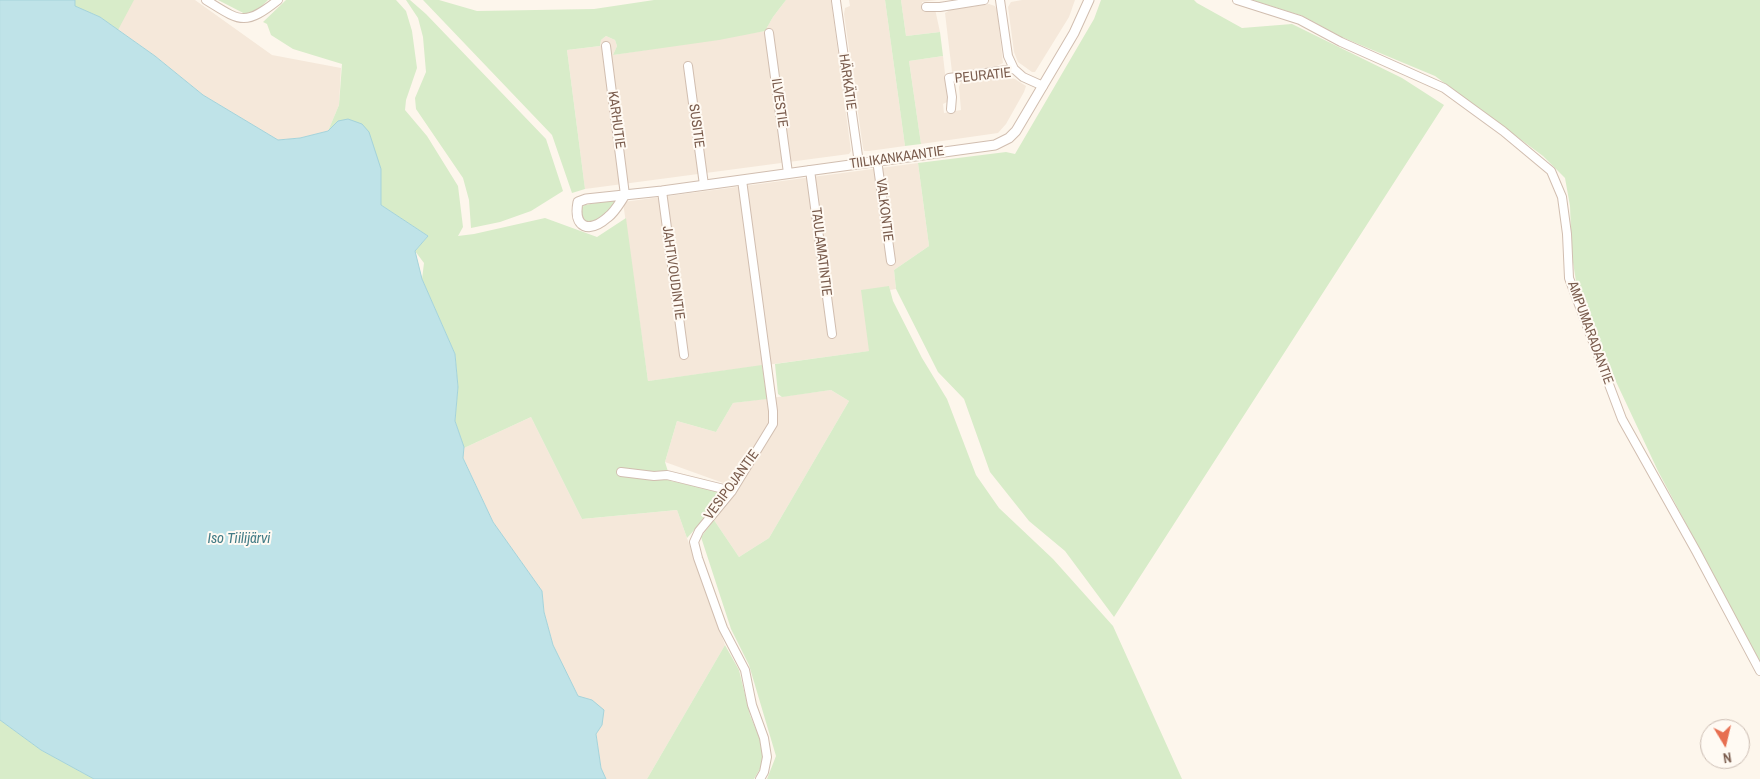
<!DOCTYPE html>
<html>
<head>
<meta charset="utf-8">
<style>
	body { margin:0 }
	#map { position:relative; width:1760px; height:779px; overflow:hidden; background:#fdf6ec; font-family:"Archivo Narrow",sans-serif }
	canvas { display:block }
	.north { position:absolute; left:1700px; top:719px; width:50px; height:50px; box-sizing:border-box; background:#fffaf3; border:1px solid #cabbb1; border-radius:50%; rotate:171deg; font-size:14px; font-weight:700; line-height:20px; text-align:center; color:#7a5c4d }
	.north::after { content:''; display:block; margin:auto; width:18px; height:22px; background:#e76f51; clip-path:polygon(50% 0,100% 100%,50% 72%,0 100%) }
</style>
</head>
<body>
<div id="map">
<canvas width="1760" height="779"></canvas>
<div class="north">N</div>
</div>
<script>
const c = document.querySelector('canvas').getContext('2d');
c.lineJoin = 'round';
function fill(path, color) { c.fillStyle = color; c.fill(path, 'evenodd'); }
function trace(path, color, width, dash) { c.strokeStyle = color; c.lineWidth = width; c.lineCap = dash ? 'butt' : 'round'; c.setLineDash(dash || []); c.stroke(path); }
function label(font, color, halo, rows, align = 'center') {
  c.font = font + ' "Archivo Narrow",sans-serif'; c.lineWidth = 4; c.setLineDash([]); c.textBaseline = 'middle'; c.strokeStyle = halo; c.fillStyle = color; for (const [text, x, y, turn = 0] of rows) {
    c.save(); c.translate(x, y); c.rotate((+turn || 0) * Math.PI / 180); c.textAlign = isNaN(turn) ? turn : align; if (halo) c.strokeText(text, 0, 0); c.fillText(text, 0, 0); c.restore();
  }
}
const residential = new Path2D(`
	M 75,0 L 195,0 L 272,55 L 341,68 L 339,105 L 328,131 L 300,138 L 278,140 L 203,95 L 155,56 L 100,17 L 74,6 Z
	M 786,0 L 831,0 L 851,151 L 849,154 L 585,189 L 567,50 L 600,46 L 601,40 L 606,36 L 615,40 L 617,46 L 613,55 L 765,31 L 773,17 Z
	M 849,0 L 885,0 L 905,146 L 869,151 L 864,151 L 863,148 L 844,14 L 845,8 L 850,6 Z
	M 901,0 L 937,0 L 922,2 L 923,9 L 935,9 L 940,32 L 906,36 Z
	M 1022,0 L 1075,0 L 1069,17 L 1035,72 L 1032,72 L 1018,62 L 1014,52 L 1008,7 L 1011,2 Z
	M 989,4 L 995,6 L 997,10 L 1003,63 L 997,66 L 952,72 L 945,13 L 950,10 Z
	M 943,56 L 948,99 L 947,102 L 943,104 L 944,113 L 961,110 L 959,87 L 961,82 L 1002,76 L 1015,79 L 1026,86 L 1024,92 L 1006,124 L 998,133 L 921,144 L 909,61 Z
	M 918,163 L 929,246 L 894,270 L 896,289 L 890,290 L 889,286 L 870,351 L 648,381 L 623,202 Z
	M 831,390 L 849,401 L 769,538 L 739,557 L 714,520 L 726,484 L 665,462 L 677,421 L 716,432 L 733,403 Z
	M 531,417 L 582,519 L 677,510 L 725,645 L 647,779 L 606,779 L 601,768 L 596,734 L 602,725 L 592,700 L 578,697 L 553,645 L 544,612 L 542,591 L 493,522 L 463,457 L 464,448 Z`);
const green = new Path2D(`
	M 75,0 L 134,0 L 118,30 L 100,17 L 74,6 Z
	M 218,0 L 268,0 L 251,17 Z
	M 286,0 L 396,0 L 406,11 L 412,31 L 417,68 L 406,100 L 405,110 L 427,136 L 458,186 L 463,227 L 458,236 L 474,234 L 545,218 L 597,237 L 626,218 L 648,381 L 762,365 L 767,399 L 733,403 L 716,432 L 677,421 L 665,462 L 671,481 L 719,491 L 707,516 L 687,538 L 677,510 L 582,519 L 531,417 L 464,448 L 455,421 L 458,387 L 455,354 L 422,279 L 424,263 L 415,251 L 428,236 L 381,205 L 381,169 L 338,121 L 328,131 L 339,105 L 342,64 L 293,49 L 271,35 L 267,24 L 263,22 Z
	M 406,0 L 410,0 L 426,14 L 546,139 L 563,191 L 531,211 L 500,222 L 471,228 L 469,200 L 463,178 L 416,109 L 415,98 L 426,72 L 423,37 L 418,18 Z
	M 423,0 L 439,0 L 477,11 L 594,9 L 654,0 L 786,0 L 773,17 L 765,31 L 719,40 L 613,55 L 617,46 L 615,40 L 606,36 L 601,40 L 600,46 L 567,50 L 585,189 L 572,193 L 552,135 Z
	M 885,0 L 901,0 L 906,36 L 940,32 L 943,56 L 909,61 L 921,144 L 905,146 Z
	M 1101,0 L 1194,0 L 1197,3 L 1242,28 L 1292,24 L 1402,78 L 1444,105 L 1114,617 L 1065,551 L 1029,521 L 990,472 L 964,399 L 938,372 L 896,289 L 894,270 L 929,246 L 918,163 L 1006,152 L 1015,154 L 1094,19 Z
	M 1252,0 L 1760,0 L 1760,663 L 1658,471 L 1604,356 L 1578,294 L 1572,256 L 1570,206 L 1565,178 L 1543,156 L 1435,76 L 1339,36 L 1303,16 Z
	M 618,199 L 619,200 C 608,213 602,225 584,222 L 579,209 L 585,205 Z
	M 889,286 L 893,301 L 922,358 L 947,399 L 976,475 L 999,508 L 1053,559 L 1113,626 L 1182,779 L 767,779 L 776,756 L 749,665 L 731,629 L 701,537 L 714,520 L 739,557 L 769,538 L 849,401 L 831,390 L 782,397 L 778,394 L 775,364 L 869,351 L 861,290 Z
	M 725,645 L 739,670 L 750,715 L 762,744 L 764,762 L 754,779 L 647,779 Z
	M 0,720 L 41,750 L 94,779 L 0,779 Z`);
const water = new Path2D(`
	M 0,0 L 75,0 L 75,6 L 100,17 L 155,56 L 203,95 L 278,140 L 300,138 L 328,131 L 338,121 L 348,119 L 362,124 L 369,132 L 381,169 L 381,205 L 428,236 L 415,251 L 422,279 L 455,354 L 458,387 L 455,421 L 464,447 L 463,458 L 493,522 L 542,591 L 544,612 L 553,645 L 578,696 L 592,700 L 604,710 L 602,725 L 596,734 L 601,768 L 606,779 L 94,779 L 41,750 L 0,720 Z`);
const minor = new Path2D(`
	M 206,0 C 240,21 244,27 278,0
	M 1000,0 L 1008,56 L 1014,69
	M 1237,0 L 1300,20 L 1341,42 L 1444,88 L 1503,131 L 1551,171 L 1562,197 L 1567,234 L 1569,278 L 1622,419 L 1696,551 L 1760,671
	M 836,1 L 859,163
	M 926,7 L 940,7 L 984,0
	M 769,33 L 788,173
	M 606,46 L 625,195
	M 688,66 L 704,185
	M 951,109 L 952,97 L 949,78 L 1014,69 L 1023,77 L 1043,86
	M 877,160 L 891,261
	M 810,170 L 832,334
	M 742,180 L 773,411 L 773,424 L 732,491 L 699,531 L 694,542 L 698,558 L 723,628 L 745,670 L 752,705 L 764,738 L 767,757 L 764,772 L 760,779
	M 662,191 L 684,355
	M 621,472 L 654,476 L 667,475 L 732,491`);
const tertiary = new Path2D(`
	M 625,195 C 620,202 615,212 608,217 C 589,234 573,228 578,202 L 586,199 L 662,191 L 995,145 L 1009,138 L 1016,131 L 1074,33 L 1089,0`);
const streetNames = [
	["PEURATIE",983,76,-6],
	["HÄRKÄTIE",847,82,82],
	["ILVESTIE",779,103,82],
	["KARHUTIE",616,120,82],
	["SUSITIE",696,126,82],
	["TIILIKANKAANTIE",897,158,-8],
	["VALKONTIE",884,210,83],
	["TAULAMATINTIE",821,252,83],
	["JAHTIVOUDINTIE",673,273,82],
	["AMPUMARADANTIE",1590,333,70],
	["VESIPOJANTIE",732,485,-54]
];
const waterNames = [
	["Iso Tiilijärvi",239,539]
];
fill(residential, '#f5e8da');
fill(green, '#d8ecc9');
fill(water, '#bfe3e8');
trace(water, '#a5d3da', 1);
trace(minor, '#d1beb0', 10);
trace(tertiary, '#d1beb0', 11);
trace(minor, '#fff', 8);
trace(tertiary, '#fff', 9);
label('14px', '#7a5c4d', '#fffaf3', streetNames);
label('italic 15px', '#437c86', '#fffaf3', waterNames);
</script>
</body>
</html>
